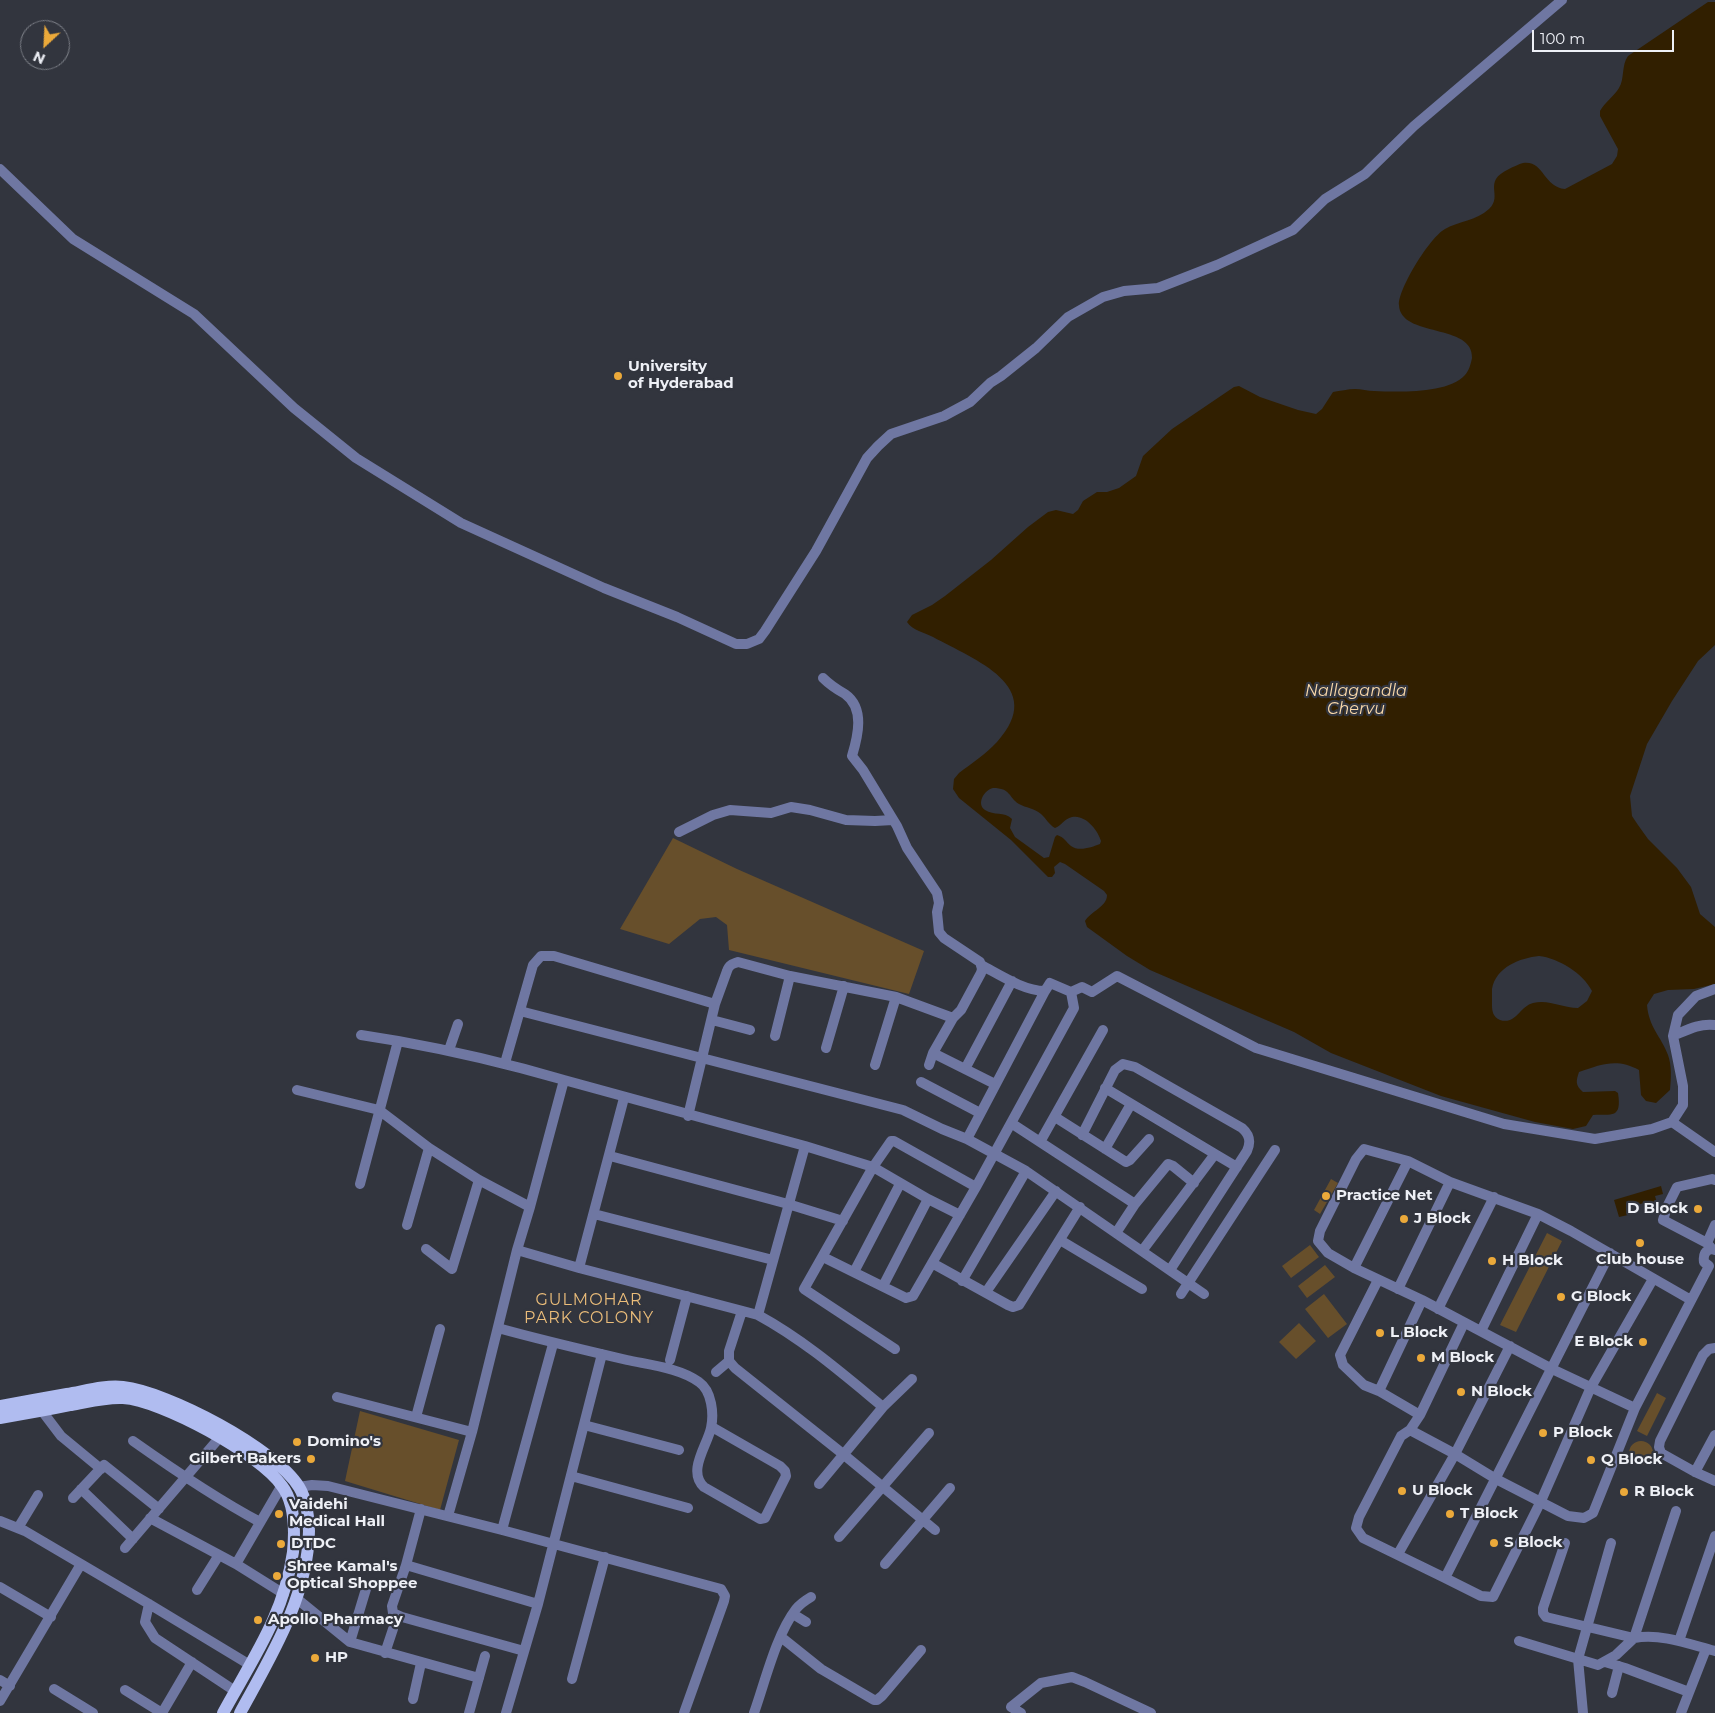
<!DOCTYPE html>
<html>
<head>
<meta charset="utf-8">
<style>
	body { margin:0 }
	#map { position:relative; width:1715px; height:1713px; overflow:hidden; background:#32353e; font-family:Montserrat,sans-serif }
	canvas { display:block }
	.north { position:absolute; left:20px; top:20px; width:50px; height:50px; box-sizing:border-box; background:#32353e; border:1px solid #7d8088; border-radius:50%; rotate:205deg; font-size:14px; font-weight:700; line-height:20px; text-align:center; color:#eef0f6 }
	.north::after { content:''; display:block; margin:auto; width:18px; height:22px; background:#eba93a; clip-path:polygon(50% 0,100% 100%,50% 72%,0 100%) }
	.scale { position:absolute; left:1532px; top:30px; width:142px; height:22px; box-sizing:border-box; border:2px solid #eef0f6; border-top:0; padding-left:6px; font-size:15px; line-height:18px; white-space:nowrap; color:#eef0f6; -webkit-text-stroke:4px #32353e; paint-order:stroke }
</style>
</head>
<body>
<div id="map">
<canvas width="1715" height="1713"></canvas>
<div class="north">N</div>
<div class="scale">100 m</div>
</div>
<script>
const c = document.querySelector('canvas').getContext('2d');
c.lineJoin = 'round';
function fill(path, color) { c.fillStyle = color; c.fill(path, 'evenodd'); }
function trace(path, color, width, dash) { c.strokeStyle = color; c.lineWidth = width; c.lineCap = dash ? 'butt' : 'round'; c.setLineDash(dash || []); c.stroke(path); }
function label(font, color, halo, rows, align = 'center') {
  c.font = font + ' Montserrat,sans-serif'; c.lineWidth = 4.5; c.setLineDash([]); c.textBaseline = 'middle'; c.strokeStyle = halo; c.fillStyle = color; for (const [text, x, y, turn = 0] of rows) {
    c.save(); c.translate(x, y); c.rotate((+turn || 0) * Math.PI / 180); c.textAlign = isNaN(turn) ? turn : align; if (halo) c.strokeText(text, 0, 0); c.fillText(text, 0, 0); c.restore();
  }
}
const green = new Path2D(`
	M 673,838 L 737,869 L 924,951 L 909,994 L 729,950 L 727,925 L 716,917 L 700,919 L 669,944 L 620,929 Z
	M 1331,1179 L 1338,1183 L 1320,1214 L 1314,1210 Z
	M 1547,1233 L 1562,1241 L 1516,1332 L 1500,1325 Z
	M 1310,1245 L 1319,1257 L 1291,1278 L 1282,1266 Z
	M 1325,1265 L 1335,1277 L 1307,1298 L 1298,1286 Z
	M 1324,1294 L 1347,1324 L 1328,1338 L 1305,1309 Z
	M 1299,1323 L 1316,1341 L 1296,1359 L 1279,1342 Z
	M 1657,1393 L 1666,1398 L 1647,1436 L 1637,1431 Z
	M 360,1411 L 459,1440 L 440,1510 L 345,1481 Z
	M1629 1453a12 12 0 1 1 24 0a12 12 0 1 1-24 0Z`);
const water = new Path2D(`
	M 1708,2 L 1715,2 L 1715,645 L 1698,661 L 1672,701 L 1647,744 L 1630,796 L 1632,816 L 1638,825 L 1648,839 L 1677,868 L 1691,887 L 1700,914 L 1715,927 L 1715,984 L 1694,989 L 1668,990 L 1654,994 L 1647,1005 C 1649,1028 1661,1036 1668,1055 C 1672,1066 1671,1079 1670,1090 L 1656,1103 L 1646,1101 L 1641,1095 L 1639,1070 C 1617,1058 1602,1064 1579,1072 C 1576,1081 1575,1085 1583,1092 L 1615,1091 L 1618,1093 C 1622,1119 1612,1114 1593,1115 L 1586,1126 L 1573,1129 L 1535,1122 L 1441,1096 L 1331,1053 L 1294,1032 L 1150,970 L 1127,956 L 1087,927 L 1085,921 C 1091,911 1107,907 1107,895 L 1104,891 L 1065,864 L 1060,862 L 1054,867 L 1055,873 L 1052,877 L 1048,877 L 1011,840 L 959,798 L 953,789 L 954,779 L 959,773 C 972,763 986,754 997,742 C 1048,686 975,660 933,637 C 925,633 912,630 907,622 L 912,615 L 932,605 L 945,596 L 991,560 L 1028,527 L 1048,512 L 1056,510 L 1073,514 L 1078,510 L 1083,501 L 1097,492 L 1107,492 L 1119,488 L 1136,476 L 1143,456 L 1172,429 L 1234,387 L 1239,386 L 1260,397 L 1298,410 L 1316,414 L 1322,409 L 1333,392 C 1340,391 1348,389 1355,389 C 1361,389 1368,391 1374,391 C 1398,392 1448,394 1465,375 C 1469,371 1471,363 1472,358 C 1474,323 1400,338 1399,305 C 1398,289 1430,237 1445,229 C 1459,221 1476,221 1489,209 C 1504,195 1481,182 1509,169 C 1513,167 1519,164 1523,163 C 1544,160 1543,187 1565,189 L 1612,164 L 1617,156 L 1618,149 L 1600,116 L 1600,111 C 1605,102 1614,96 1619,88 C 1625,78 1621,66 1628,56 ZM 993,788 C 1011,788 1008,797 1019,804 C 1026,808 1034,808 1041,814 C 1046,818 1049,825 1055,828 C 1061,826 1064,819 1072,817 C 1085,814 1098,830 1101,841 L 1100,844 C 1092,847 1079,852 1071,846 C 1066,842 1064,837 1057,835 L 1055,837 L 1049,857 L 1044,858 L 1015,837 L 1010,828 L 1012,819 C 1004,811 994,816 985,810 C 976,804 984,790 993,788 ZM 1539,956 C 1558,958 1583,973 1592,991 L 1587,1001 L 1578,1008 C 1562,1008 1549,999 1533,1003 C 1520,1006 1516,1025 1500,1020 C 1493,1017 1492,1011 1492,1005 C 1492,1000 1492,994 1492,989 C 1496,967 1520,958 1539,956 Z
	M 1661,1186 L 1663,1194 L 1655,1196 L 1658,1206 L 1653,1207 L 1651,1201 L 1626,1208 L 1628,1215 L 1619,1217 L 1614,1200 Z`);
const minor = new Path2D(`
	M 0,169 L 73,239 L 194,314 L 294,408 L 356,458 L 461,523 L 604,588 L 677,617 L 736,644 L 747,644 L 759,639 L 765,631 L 816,551 L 867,458 L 878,446 L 891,434 L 944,416 L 970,402 L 990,383 L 1001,376 L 1036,348 L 1068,317 L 1103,297 L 1124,291 L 1158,288 L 1217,265 L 1293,230 L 1325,199 L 1365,174 L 1414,126 L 1562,0
	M 823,678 C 831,686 836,689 845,694 C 865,708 858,736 852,756 L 863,770 L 897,826 L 907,848 L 937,893 L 939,903 L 937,912 L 939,932 L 944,938 L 980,962 L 982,969 L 981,973 L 961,1010 L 953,1018 L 933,1053 L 995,1084
	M 679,832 L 713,815 L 730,810 L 771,813 L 791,807 L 810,810 L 846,820 L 875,821 L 893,820
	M 1071,992 L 1082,987 L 1092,992 L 1117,976 L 1256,1048 L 1504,1124 L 1595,1139 L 1652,1129 L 1672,1122 L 1715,1152
	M 520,1011 L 903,1110 L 942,1129 L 967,1139 L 1026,1171 L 1204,1294
	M 712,1020 L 750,1030
	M 361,1035 L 398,1041
	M 775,1036 L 790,976
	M 1673,1036 C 1687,1030 1699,1023 1715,1025
	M 826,1048 L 844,986
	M 449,1050 L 458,1024
	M 505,1063 L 533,965 L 541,956 L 554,956 L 715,1004
	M 875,1065 L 896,997
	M 929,1065 L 933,1053
	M 965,1069 L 1012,981
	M 564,1080 L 805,1146 L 873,1167 L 928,1199 L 960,1215
	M 921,1082 L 980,1113
	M 1105,1088 L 1215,1154 L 1142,1251
	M 297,1090 L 379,1110 L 429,1148 L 479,1180 L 530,1207
	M 688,1116 L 715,1004 L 727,971 C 729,965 732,964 738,962 L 790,976 L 896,997 L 953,1018
	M 1055,1117 L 1126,1162 L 1130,1160 L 1149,1139
	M 1672,1122 L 1683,1105 L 1683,1086 L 1673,1036 L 1678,1015 L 1696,996 L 1715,989
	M 1011,1123 L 1135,1204 L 1168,1164 L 1173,1166 L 1194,1183
	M 1082,1135 L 1115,1070 L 1123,1064 L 1135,1067 L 1242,1128 C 1250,1135 1251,1142 1247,1151 L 1170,1270
	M 967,1139 L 1045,991
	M 1040,1142 L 1103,1030
	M 1105,1149 L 1131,1104
	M 1215,1154 L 1237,1167
	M 610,1156 L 788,1204 L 843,1221
	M 1715,1180 L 1712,1179 L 1677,1187 L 1667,1207 L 1663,1220 L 1707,1243 L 1712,1249 L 1715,1250
	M 360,1184 L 398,1041 C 454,1051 509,1064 564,1080 L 530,1207 L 517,1250 L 472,1432 L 448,1516
	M 594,1214 L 773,1260
	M 407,1225 L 429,1148
	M 1116,1233 L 1135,1204
	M 1060,1240 L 1142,1289
	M 1707,1243 L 1715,1225
	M 426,1249 L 452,1269 L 479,1180
	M 517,1250 L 579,1268 L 758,1315 C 804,1340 843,1374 883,1407
	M 1610,1253 L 1445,1578 L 1363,1538 L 1356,1528 L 1359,1517 L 1401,1436 L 1410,1430 L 1455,1454 L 1496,1479 L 1568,1516 L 1584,1518 L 1593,1513 L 1635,1408 L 1709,1266
	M 823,1257 L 906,1298 L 913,1296 L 976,1187 L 1074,1008 L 1071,992 L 1050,983 L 1045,991 C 1024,991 1000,975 981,965
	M 932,1263 L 1008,1305 L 1013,1307 L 1019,1305 L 1080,1207
	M 1709,1266 L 1704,1262 C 1703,1255 1705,1250 1712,1249
	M 579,1268 L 624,1098
	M 1354,1268 L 1408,1161
	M 854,1272 L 900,1184
	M 1378,1280 L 1340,1355 L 1343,1365 L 1364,1385 L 1379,1391 L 1420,1415
	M 962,1281 L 1026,1171
	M 883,1286 L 928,1199
	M 1398,1289 L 1450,1182
	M 986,1292 L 1056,1191
	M 1181,1294 L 1275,1150
	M 1438,1309 L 1494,1197
	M 742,1311 L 729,1351 L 729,1361 L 735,1368 L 843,1454 L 935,1530
	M 758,1315 L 805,1146
	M 498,1328 C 541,1340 584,1350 627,1360 C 650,1365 680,1368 699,1382 C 712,1391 714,1414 711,1428 C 707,1446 687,1471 704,1487 L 760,1519 L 765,1518 L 786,1476 L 785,1471 L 780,1466 L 712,1427
	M 1481,1331 L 1538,1214
	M 1715,1348 L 1709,1349 L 1703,1355 L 1660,1441 L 1659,1447 L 1661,1453 L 1695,1472 L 1715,1481
	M 895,1349 L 804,1289 L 873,1167 L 891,1141 L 894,1141 L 976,1187
	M 670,1360 L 687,1296
	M 716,1372 L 729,1361
	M 1379,1391 L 1422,1300
	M 337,1397 L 472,1432
	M 1635,1408 L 1552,1369 L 1422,1300 L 1354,1268 L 1328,1253 L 1318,1241 L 1320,1231 L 1356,1159 L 1364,1149 L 1408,1161 L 1450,1182 L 1538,1214 L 1571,1231 L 1691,1300
	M 42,1411 L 61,1436 L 101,1469
	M 416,1417 L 440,1329
	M 584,1425 L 679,1450
	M 1410,1430 L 1420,1415 L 1464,1323
	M 133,1441 C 174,1470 215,1498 260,1522
	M 1695,1472 L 1715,1435
	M 571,1476 L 688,1508
	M 819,1484 L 883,1407 L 912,1379
	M 299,1487 L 312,1485 L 328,1486 L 502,1530 L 721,1589 L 725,1596 L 724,1601 L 684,1713
	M 81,1489 L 133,1539
	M 73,1498 L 104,1465 L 159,1509
	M 421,1509 L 406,1565 L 392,1606 L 393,1613 L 402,1617 L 524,1651
	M 150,1518 L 236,1564 L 284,1594
	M 0,1521 L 25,1531 L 149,1604 L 250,1665
	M 18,1528 L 38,1495
	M 502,1530 L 553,1344
	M 839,1537 L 929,1433
	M 1565,1543 L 1543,1608 L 1543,1613 L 1546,1617 L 1634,1638 C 1661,1633 1689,1644 1715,1651
	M 125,1548 L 220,1437
	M 1398,1554 L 1455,1454 L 1510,1346
	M 236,1564 L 282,1485
	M 885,1564 L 950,1488
	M 406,1565 L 538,1604
	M 1445,1578 L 1481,1596 L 1493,1597 L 1541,1501 L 1591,1387 L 1653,1279
	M 0,1587 L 51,1617
	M 197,1590 L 219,1555
	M 296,1598 L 350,1642 L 479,1678
	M 149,1604 L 145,1622 L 155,1638 L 235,1691
	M 793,1614 L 806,1622
	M 781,1637 L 821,1669 L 874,1700 L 877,1700 L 882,1696 L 921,1650
	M 1519,1641 L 1598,1665 L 1616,1655 L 1634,1638 L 1676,1511
	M 1679,1641 L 1715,1536
	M 350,1642 L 366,1589
	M 385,1653 L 393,1629
	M 1605,1662 L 1625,1668 L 1689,1692
	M 572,1679 L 605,1557
	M 0,1680 L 10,1686
	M 54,1689 L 93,1713
	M 125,1690 L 162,1713
	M 1612,1693 L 1619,1666
	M 413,1699 L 421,1663
	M 0,1701 L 81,1564
	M 162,1713 L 192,1662
	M 469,1713 L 485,1656
	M 506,1713 L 538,1604 L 602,1354
	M 754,1713 C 765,1682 776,1635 796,1609 C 800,1604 806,1600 811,1597
	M 1021,1713 L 1011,1707 L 1041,1683 L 1072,1677 L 1085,1682 L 1151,1713
	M 1583,1713 L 1578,1659 L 1611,1543
	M 1681,1713 L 1706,1649`);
const major = new Path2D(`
	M 0,1406 C 22,1402 45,1398 67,1394 C 85,1391 105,1385 123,1387 C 168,1392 275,1448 299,1487 C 306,1498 309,1517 309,1531 C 308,1597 271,1656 240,1713
	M 0,1418 C 24,1414 47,1410 71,1405 C 88,1402 105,1397 123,1398 C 161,1400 260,1454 282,1486 C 295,1503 295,1531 293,1552 C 284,1615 253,1658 223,1713`);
const markers = [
	[618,376,5,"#eba93a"],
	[1326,1196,5,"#eba93a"],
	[1698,1209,5,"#eba93a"],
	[1404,1219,5,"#eba93a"],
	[1640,1243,5,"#eba93a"],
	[1492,1261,5,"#eba93a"],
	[1561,1297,5,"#eba93a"],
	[1380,1333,5,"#eba93a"],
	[1643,1342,5,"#eba93a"],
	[1421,1358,5,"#eba93a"],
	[1461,1392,5,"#eba93a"],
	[1543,1433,5,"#eba93a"],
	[297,1442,5,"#eba93a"],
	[311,1459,5,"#eba93a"],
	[1591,1460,5,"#eba93a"],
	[1402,1491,5,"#eba93a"],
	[1624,1492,5,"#eba93a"],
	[279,1514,5,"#eba93a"],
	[1450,1514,5,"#eba93a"],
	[1494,1543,5,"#eba93a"],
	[281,1544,5,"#eba93a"],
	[277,1576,5,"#eba93a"],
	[258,1620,5,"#eba93a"],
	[315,1658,5,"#eba93a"]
];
const poiNames = [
	["University",628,367],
	["of Hyderabad",628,384],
	["Practice Net",1336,1196],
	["D Block",1688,1209,"right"],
	["J Block",1414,1219],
	["Club house",1640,1260,"center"],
	["H Block",1502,1261],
	["G Block",1571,1297],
	["L Block",1390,1333],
	["E Block",1633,1342,"right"],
	["M Block",1431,1358],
	["N Block",1471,1392],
	["P Block",1553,1433],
	["Domino's",307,1442],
	["Gilbert Bakers",301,1459,"right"],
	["Q Block",1601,1460],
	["U Block",1412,1491],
	["R Block",1634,1492],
	["Vaidehi",289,1505],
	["Medical Hall",289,1522],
	["T Block",1460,1514],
	["S Block",1504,1543],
	["DTDC",291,1544],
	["Shree Kamal's",287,1567],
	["Optical Shoppee",287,1584],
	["Apollo Pharmacy",268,1620],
	["HP",325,1658]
];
const waterNames = [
	["Nallagandla",1356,691],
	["Chervu",1356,709]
];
const neighbourhoodNames = [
	["GULMOHAR",589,1300],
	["PARK COLONY",589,1318]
];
fill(green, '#674f2b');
fill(water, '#311f00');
trace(minor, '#6f77a2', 10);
trace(major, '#b0bcf0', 12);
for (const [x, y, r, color] of markers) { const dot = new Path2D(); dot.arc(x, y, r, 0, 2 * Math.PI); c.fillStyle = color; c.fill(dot); trace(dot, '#32353e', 2); }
label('bold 15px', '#eef0f6', '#32353e', poiNames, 'left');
label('italic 16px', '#fad9aa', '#32353e', waterNames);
c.letterSpacing = '1px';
label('16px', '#ebbd7a', '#32353e', neighbourhoodNames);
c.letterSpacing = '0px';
</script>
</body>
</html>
